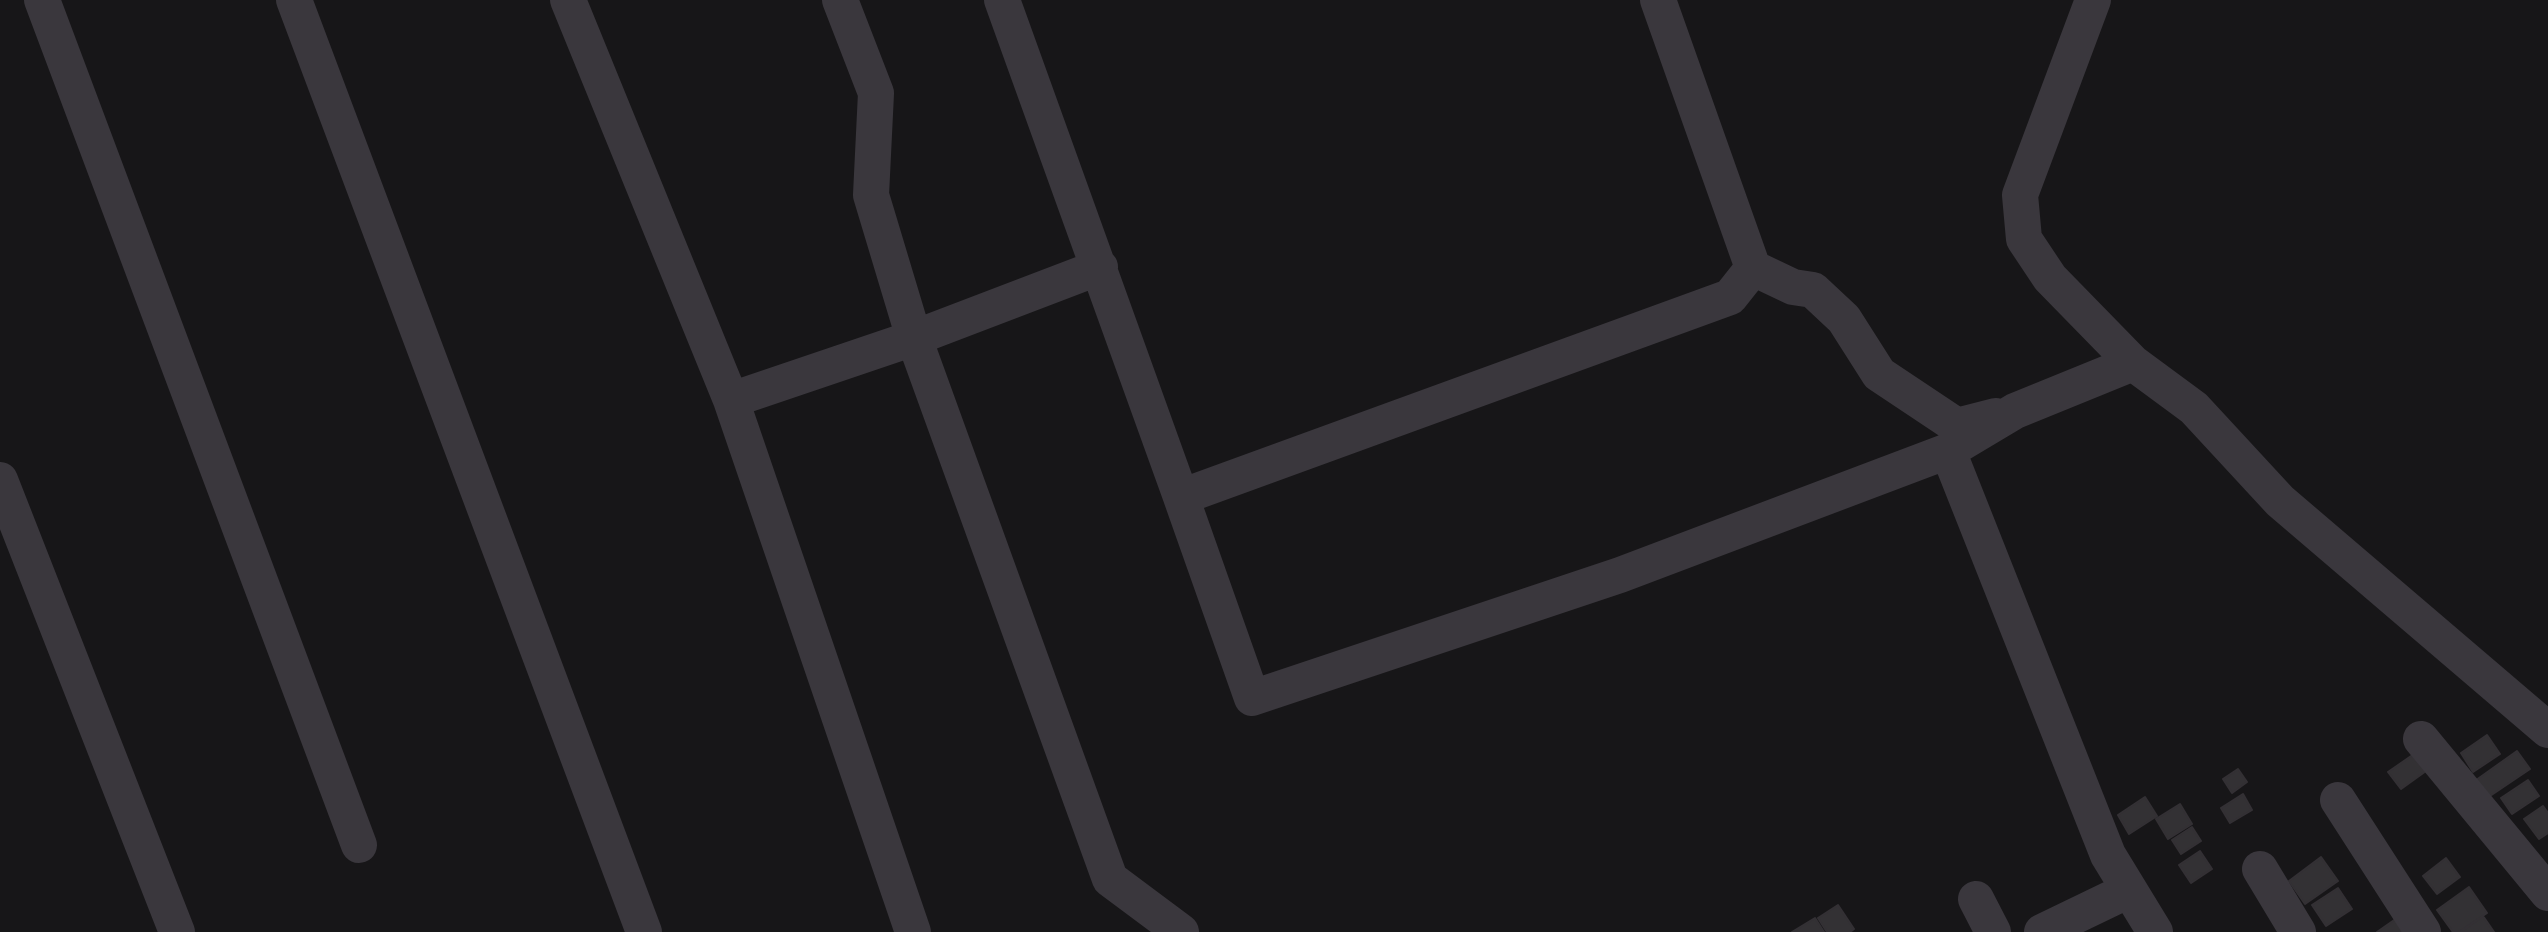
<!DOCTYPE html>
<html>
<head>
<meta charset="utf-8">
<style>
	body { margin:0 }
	canvas { display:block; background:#171618 }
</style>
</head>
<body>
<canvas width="2548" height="932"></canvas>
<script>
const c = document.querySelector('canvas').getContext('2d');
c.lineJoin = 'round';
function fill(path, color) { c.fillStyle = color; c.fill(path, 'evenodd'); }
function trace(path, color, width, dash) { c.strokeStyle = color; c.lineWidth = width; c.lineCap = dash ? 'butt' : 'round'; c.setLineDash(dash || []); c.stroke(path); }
const building = new Path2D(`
	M 2487,735 L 2500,754 L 2473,772 L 2461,753 Z
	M 2517,751 L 2530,769 L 2484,800 L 2472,783 Z
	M 2414,754 L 2426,771 L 2401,789 L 2388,772 Z
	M 2238,769 L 2247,782 L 2232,793 L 2223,779 Z
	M 2528,780 L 2539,796 L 2512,814 L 2501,798 Z
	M 2243,794 L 2252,810 L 2230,823 L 2221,808 Z
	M 2145,797 L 2157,816 L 2129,834 L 2118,815 Z
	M 2180,804 L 2192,824 L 2168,839 L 2156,819 Z
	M 2543,806 L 2548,813 L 2548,833 L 2539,839 L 2524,819 Z
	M 2192,827 L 2201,841 L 2181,854 L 2172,840 Z
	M 2200,851 L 2212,869 L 2191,883 L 2179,865 Z
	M 2321,857 L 2338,881 L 2305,904 L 2289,881 Z
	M 2446,858 L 2460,877 L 2437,894 L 2423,876 Z
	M 2469,887 L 2487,913 L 2459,932 L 2453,932 L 2437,910 Z
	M 2338,888 L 2352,909 L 2326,926 L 2312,905 Z
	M 1838,905 L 1854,929 L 1850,932 L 1827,932 L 1818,918 Z
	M 2400,916 L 2411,932 L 2377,932 Z
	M 2483,916 L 2494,932 L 2461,932 Z
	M 1815,918 L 1824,932 L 1792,932 Z`);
const street = new Path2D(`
	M 42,0 L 359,845
	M 294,0 L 644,932
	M 568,0 L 731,400 L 913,932
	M 840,0 L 876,93 L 871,195 L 914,338 L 1110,879 L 1181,932
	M 1002,0 L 1181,497 L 1730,297 L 1753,268 L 1658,0
	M 2093,0 L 2020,195 L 2024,239 L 2050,278 L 2133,363
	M 1753,268 L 1793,287 L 1813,290 L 1844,319 L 1879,374 L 1957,426 L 1996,416
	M 731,400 L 914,338 L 1100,267
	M 1948,451 L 2015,411 L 2133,363 L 2194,408 L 2280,501 L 2548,730
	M 0,480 L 177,932
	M 1181,497 L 1252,698 L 1620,575 L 1948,451 L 2108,855 L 2155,932
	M 2421,739 L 2548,893
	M 2338,800 L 2423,932
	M 2260,869 L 2298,932
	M 1976,899 L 1993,932
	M 2042,932 L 2129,890`);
fill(building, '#333134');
trace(building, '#333034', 2);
trace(street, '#3a373d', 36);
</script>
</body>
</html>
